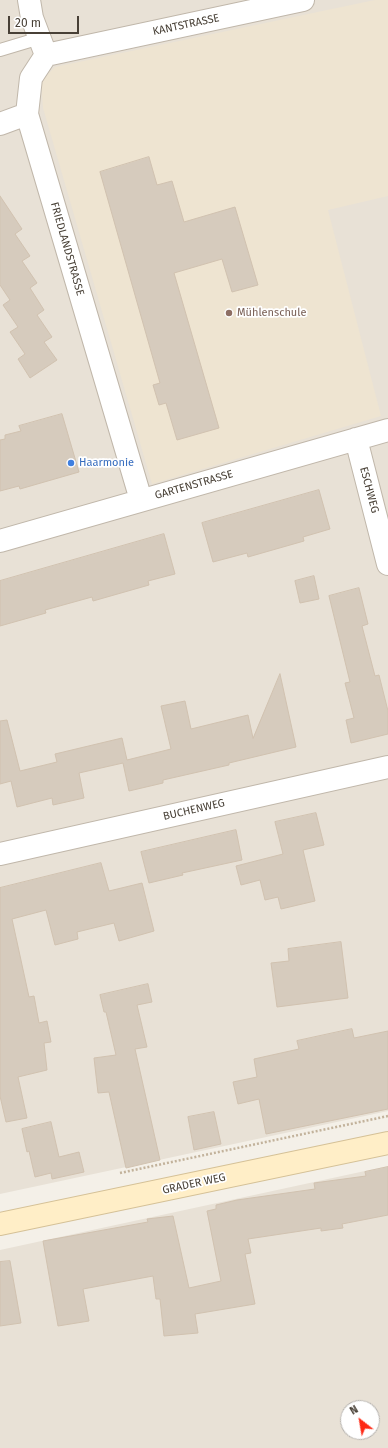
<!DOCTYPE html>
<html>
<head>
<meta charset="utf-8">
<style>
	body { margin:0 }
	#map { position:relative; width:388px; height:1448px; overflow:hidden; background:#f4f0e8; font-family:"Fira Sans",sans-serif }
	canvas { display:block }
	.north { position:absolute; left:340px; top:1400px; width:40px; height:40px; box-sizing:border-box; background:#fff; border:1px solid #b6b3af; border-radius:50%; rotate:329deg; font-size:11px; font-weight:700; line-height:16px; text-align:center; color:#484036 }
	.north::after { content:''; display:block; margin:auto; width:14px; height:18px; background:#fe2915; clip-path:polygon(50% 0,100% 100%,50% 72%,0 100%) }
	.scale { position:absolute; left:8px; top:16px; width:71px; height:18px; box-sizing:border-box; border:2px solid #484036; border-top:0; padding-left:5px; font-size:12px; line-height:14px; white-space:nowrap; color:#484036; -webkit-text-stroke:3px #fff; paint-order:stroke }
</style>
</head>
<body>
<div id="map">
<canvas width="388" height="1448"></canvas>
<div class="north">N</div>
<div class="scale">20 m</div>
</div>
<script>
const c = document.querySelector('canvas').getContext('2d');
c.lineJoin = 'round';
function fill(path, color) { c.fillStyle = color; c.fill(path, 'evenodd'); }
function trace(path, color, width, dash) { c.strokeStyle = color; c.lineWidth = width; c.lineCap = dash ? 'butt' : 'round'; c.setLineDash(dash || []); c.stroke(path); }
function label(font, color, halo, rows, align = 'center') {
  c.font = font + ' "Fira Sans",sans-serif'; c.lineWidth = 3.5; c.setLineDash([]); c.textBaseline = 'middle'; c.strokeStyle = halo; c.fillStyle = color; for (const [text, x, y, turn = 0] of rows) {
    c.save(); c.translate(x, y); c.rotate((+turn || 0) * Math.PI / 180); c.textAlign = isNaN(turn) ? turn : align; if (halo) c.strokeText(text, 0, 0); c.fillText(text, 0, 0); c.restore();
  }
}
const residential = new Path2D(`
	M 0,0 L 388,0 L 388,1111 L 0,1194 Z
	M 388,1166 L 388,1448 L 0,1448 L 0,1250 ZM 348,1408 L 372,1408 L 372,1432 L 348,1432 Z`);
const education = new Path2D(`
	M 375,0 L 388,0 L 388,196 L 328,210 L 381,416 L 152,484 L 43,108 L 41,81 L 55,67 Z`);
const building = new Path2D(`
	M 149,157 L 157,185 L 172,181 L 184,222 L 235,207 L 258,285 L 232,292 L 222,259 L 174,273 L 219,428 L 177,440 L 166,403 L 159,405 L 153,385 L 160,383 L 100,172 Z
	M 0,196 L 22,229 L 15,234 L 30,256 L 22,261 L 37,283 L 30,288 L 44,310 L 37,315 L 52,337 L 44,342 L 57,360 L 30,378 L 18,359 L 25,354 L 10,332 L 18,327 L 3,305 L 10,300 L 0,285 Z
	M 62,414 L 79,472 L 20,489 L 19,486 L 0,491 L 0,440 L 5,439 L 5,435 L 21,431 L 19,426 Z
	M 319,490 L 330,529 L 303,537 L 304,541 L 248,557 L 247,553 L 213,562 L 202,523 Z
	M 164,534 L 175,574 L 148,581 L 149,585 L 93,601 L 92,597 L 45,610 L 46,613 L 0,626 L 0,581 Z
	M 314,576 L 319,599 L 300,603 L 295,581 Z
	M 359,588 L 368,624 L 362,626 L 375,676 L 379,675 L 388,711 L 388,734 L 351,743 L 346,720 L 354,718 L 345,683 L 350,682 L 329,596 Z
	M 280,674 L 296,747 L 229,763 L 229,765 L 163,780 L 163,783 L 129,791 L 123,763 L 79,773 L 84,798 L 53,805 L 52,798 L 17,807 L 11,781 L 0,784 L 0,721 L 7,720 L 20,771 L 57,762 L 55,754 L 122,738 L 127,760 L 171,749 L 161,706 L 185,701 L 191,729 L 248,715 L 253,738 Z
	M 316,813 L 324,845 L 303,850 L 315,901 L 281,909 L 278,897 L 265,900 L 260,880 L 241,885 L 236,866 L 283,854 L 275,822 Z
	M 236,830 L 242,860 L 182,873 L 183,875 L 149,883 L 141,852 Z
	M 101,863 L 109,891 L 142,883 L 154,931 L 119,941 L 114,923 L 77,932 L 78,939 L 55,945 L 46,910 L 12,919 L 29,997 L 34,996 L 39,1023 L 47,1021 L 51,1042 L 44,1043 L 47,1070 L 18,1077 L 27,1118 L 6,1122 L 0,1096 L 0,888 Z
	M 341,942 L 348,998 L 277,1007 L 271,963 L 289,961 L 288,949 Z
	M 148,984 L 152,1002 L 137,1005 L 147,1047 L 135,1049 L 160,1160 L 126,1168 L 109,1092 L 98,1093 L 94,1058 L 116,1055 L 106,1012 L 104,1012 L 100,995 Z
	M 352,1029 L 354,1038 L 388,1031 L 388,1109 L 266,1134 L 259,1099 L 238,1104 L 233,1082 L 257,1077 L 254,1059 L 299,1049 L 297,1041 Z
	M 214,1112 L 221,1144 L 194,1150 L 188,1117 Z
	M 51,1122 L 59,1157 L 79,1152 L 84,1172 L 52,1179 L 51,1173 L 35,1177 L 29,1151 L 27,1152 L 22,1129 Z
	M 388,1167 L 388,1215 L 342,1224 L 343,1228 L 321,1231 L 321,1228 L 248,1239 L 251,1253 L 245,1254 L 255,1304 L 195,1314 L 198,1333 L 164,1336 L 160,1299 L 156,1299 L 153,1276 L 83,1289 L 89,1321 L 58,1326 L 43,1241 L 148,1222 L 147,1219 L 173,1216 L 189,1288 L 221,1281 L 207,1211 L 216,1209 L 216,1205 L 237,1200 L 315,1189 L 314,1183 L 366,1176 L 365,1172 Z
	M 10,1261 L 21,1323 L 0,1326 L 0,1262 Z`);
const path = new Path2D(`
	M 120,1173 L 388,1116`);
const lane = new Path2D(`
	M 0,50 L 40,38`);
const street = new Path2D(`
	M 29,0 L 32,18 L 46,55 L 31,78 L 27,114 L 141,500
	M 46,55 L 303,0
	M 0,124 L 27,114
	M 356,439 L 388,564
	M 0,541 L 388,430
	M 0,854 L 388,767`);
const secondary = new Path2D(`
	M 0,1224 L 388,1143`);
const markers = [
	[229,313,4,"#8d6e63"],
	[71,463,4,"#3f7fe0"]
];
const streetNames = [
	["KANTSTRASSE",186,25,-12],
	["FRIEDLANDSTRASSE",67,249,74],
	["GARTENSTRASSE",194,485,-16],
	["ESCHWEG",369,490,75],
	["BUCHENWEG",194,810,-13],
	["GRADER WEG",194,1184,-12]
];
const educationNames = [
	["Mühlenschule",237,313]
];
const shopNames = [
	["Haarmonie",79,463]
];
fill(residential, '#e8e1d6');
fill(education, '#eee4d1');
fill(building, '#d6cbbd');
trace(building, '#d1c2b0', 1);
trace(lane, '#c0b7aa', 14);
trace(street, '#c0b7aa', 24);
trace(secondary, '#d5c197', 24);
trace(path, '#c2b29b', 2.5, [2, 2]);
trace(lane, '#fff', 12);
trace(street, '#fff', 22);
trace(secondary, '#ffeec7', 22);
for (const [x, y, r, color] of markers) { const dot = new Path2D(); dot.arc(x, y, r, 0, 2 * Math.PI); c.fillStyle = color; c.fill(dot); trace(dot, '#fff', 1.5); }
label('11px', '#484036', '#fff', streetNames);
label('11px', '#785e54', '#fff', educationNames, 'left');
label('11px', '#366cbe', '#fff', shopNames, 'left');
</script>
</body>
</html>
